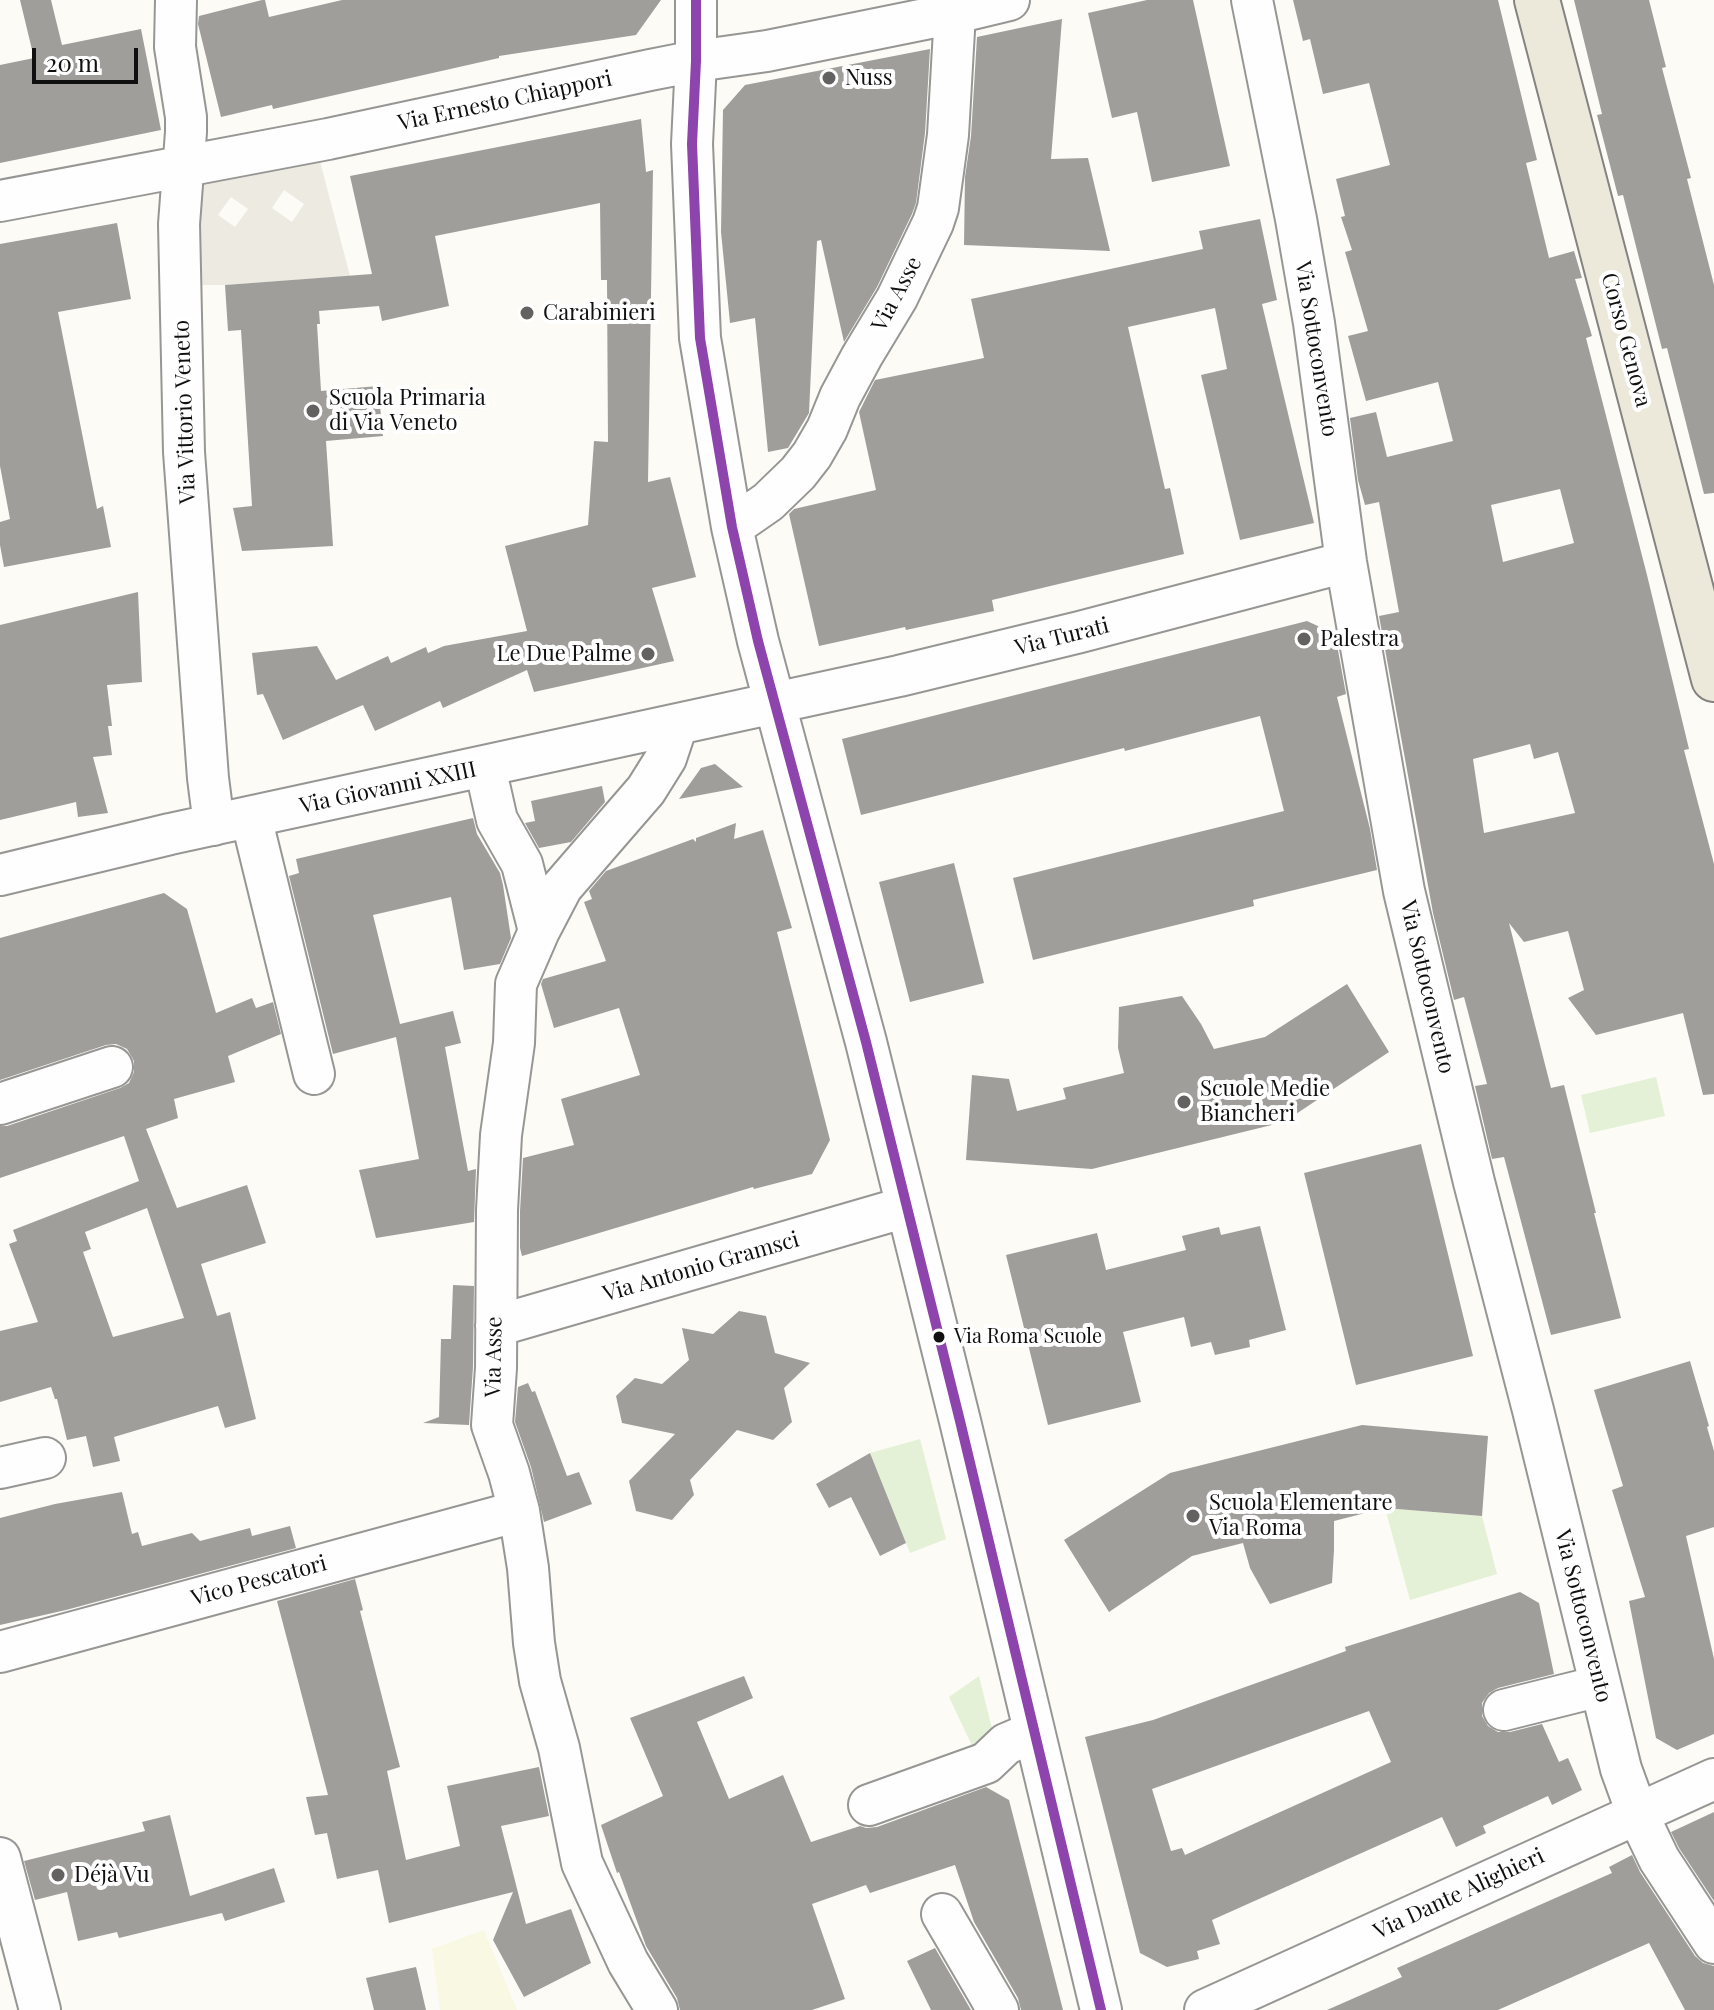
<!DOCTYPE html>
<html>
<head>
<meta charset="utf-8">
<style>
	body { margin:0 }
	#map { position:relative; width:1714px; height:2010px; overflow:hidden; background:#fcfbf6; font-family:"Playfair Display",serif }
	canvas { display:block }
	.scale { position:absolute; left:32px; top:48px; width:106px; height:36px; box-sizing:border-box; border:4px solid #101010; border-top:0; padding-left:10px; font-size:24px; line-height:28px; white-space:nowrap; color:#101010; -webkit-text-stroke:6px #fff; paint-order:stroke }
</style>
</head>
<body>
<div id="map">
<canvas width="1714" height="2010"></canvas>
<div class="scale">20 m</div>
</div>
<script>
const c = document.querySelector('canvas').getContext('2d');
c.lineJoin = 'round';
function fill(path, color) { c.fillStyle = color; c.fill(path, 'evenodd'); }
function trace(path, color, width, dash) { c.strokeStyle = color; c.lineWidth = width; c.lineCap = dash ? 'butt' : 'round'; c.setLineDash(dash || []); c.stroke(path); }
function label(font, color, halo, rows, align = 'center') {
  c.font = font + ' "Playfair Display",serif'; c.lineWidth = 8; c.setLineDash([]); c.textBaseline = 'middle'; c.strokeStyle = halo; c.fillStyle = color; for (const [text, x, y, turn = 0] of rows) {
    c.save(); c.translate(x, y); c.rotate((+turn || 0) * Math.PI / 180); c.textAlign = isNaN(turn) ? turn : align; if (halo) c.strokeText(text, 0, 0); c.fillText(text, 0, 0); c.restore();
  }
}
const farmland = new Path2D(`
	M 484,1930 L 517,2010 L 440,2010 L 432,1949 Z`);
const green = new Path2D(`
	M 1656,1077 L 1665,1116 L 1590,1133 L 1581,1095 Z
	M 920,1439 L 946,1539 L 910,1553 L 870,1453 Z
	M 1385,1508 L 1482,1516 L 1497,1574 L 1410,1600 Z
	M 979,1676 L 996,1745 L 975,1752 L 949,1697 Z`);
const plaza = new Path2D(`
	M 315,142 L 350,276 L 225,285 L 180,285 L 184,166 ZM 284,190 L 304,204 L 292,222 L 272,208 ZM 231,197 L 248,209 L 235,227 L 218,215 Z`);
const building = new Path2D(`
	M 20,0 L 51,0 L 62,45 L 141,29 L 161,130 L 0,163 L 0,65 L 34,58 Z
	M 262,0 L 265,0 L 269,17 L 342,0 L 661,0 L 636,35 L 499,56 L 499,58 L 273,109 L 272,105 L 221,117 L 198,24 L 199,16 Z
	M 1147,0 L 1193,0 L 1230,166 L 1152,182 L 1137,112 L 1112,118 L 1088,13 Z
	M 1293,0 L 1498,0 L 1537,160 L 1526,163 L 1549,258 L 1574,251 L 1582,278 L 1575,279 L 1592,336 L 1586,338 L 1647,575 L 1689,749 L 1684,750 L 1714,864 L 1714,1094 L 1703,1095 L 1683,1013 L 1596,1035 L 1568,998 L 1584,990 L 1568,931 L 1524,942 L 1509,923 L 1551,1088 L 1564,1085 L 1596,1213 L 1594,1213 L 1621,1318 L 1551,1335 L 1504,1157 L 1492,1159 L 1475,1086 L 1487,1084 L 1464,997 L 1454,1000 L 1433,913 L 1379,616 L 1399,612 L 1379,502 L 1365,505 L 1358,480 L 1350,418 L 1376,412 L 1387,457 L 1453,441 L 1438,382 L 1366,401 L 1348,336 L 1368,331 L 1345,252 L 1352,250 L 1341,217 L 1345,216 L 1336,179 L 1390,165 L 1369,83 L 1323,94 L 1310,39 L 1303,41 ZM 1560,489 L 1574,543 L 1503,562 L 1491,505 ZM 1530,744 L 1534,759 L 1558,752 L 1575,813 L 1484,833 L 1473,759 Z
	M 1574,0 L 1649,0 L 1666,67 L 1662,68 L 1691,178 L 1687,179 L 1714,285 L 1714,493 L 1704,494 L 1667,348 L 1662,349 L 1623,195 L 1618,196 L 1597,115 L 1602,114 Z
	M 1062,19 L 1051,159 L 1088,158 L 1110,251 L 964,245 L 965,177 L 971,136 L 977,37 Z
	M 930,49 L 925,133 L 916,203 L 912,214 L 877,287 L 844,342 L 821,240 L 817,241 L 809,413 L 788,448 L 768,452 L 755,318 L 730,323 L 721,232 L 723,110 L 745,85 Z
	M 641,119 L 646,172 L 653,170 L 648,482 L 670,477 L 696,577 L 652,588 L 674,661 L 534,692 L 527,670 L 443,708 L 440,701 L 375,731 L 363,705 L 283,740 L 263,694 L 257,695 L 252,653 L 317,646 L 336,680 L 388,656 L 391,663 L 426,647 L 428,653 L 444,646 L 527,631 L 505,546 L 588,525 L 594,441 L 608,442 L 607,280 L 601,280 L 600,203 L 435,236 L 449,306 L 382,321 L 379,306 L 319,311 L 320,324 L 317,324 L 321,391 L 378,386 L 383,436 L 326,441 L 333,546 L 242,551 L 233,508 L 252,506 L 241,330 L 228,331 L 225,285 L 372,274 L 350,176 Z
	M 1260,219 L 1277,300 L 1262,304 L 1314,523 L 1240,540 L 1201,375 L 1227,369 L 1215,308 L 1128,327 L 1165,489 L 1170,488 L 1184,554 L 992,600 L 994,611 L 906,630 L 905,627 L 819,646 L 789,514 L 794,509 L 876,490 L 859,412 L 875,380 L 984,358 L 971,299 L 1203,249 L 1199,231 Z
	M 117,223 L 131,299 L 58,312 L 97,509 L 103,506 L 111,547 L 4,567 L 0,545 L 0,522 L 10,519 L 0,466 L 0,244 Z
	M 138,592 L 142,682 L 107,685 L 112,726 L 108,726 L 112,755 L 93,757 L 108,813 L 78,817 L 76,802 L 0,820 L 0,625 Z
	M 1307,621 L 1335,634 L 1346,694 L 1337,697 L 1370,829 L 1377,870 L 1253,900 L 1254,906 L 1033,960 L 1013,878 L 1284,811 L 1260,716 L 1125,751 L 1124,748 L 861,815 L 842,739 Z
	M 715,764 L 743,787 L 679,799 L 701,768 Z
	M 602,786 L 605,802 L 571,842 L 539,848 L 525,823 L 535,821 L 531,801 Z
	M 473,818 L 477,834 L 500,873 L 503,885 L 511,938 L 500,964 L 464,970 L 451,897 L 373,915 L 400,1024 L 453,1011 L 461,1043 L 445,1047 L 468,1171 L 476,1169 L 474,1222 L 376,1238 L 359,1170 L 419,1159 L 396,1037 L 333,1054 L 289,876 L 299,873 L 296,859 Z
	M 736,823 L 734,839 L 763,830 L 792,928 L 777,932 L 830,1140 L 812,1174 L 754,1189 L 753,1187 L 522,1256 L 520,1248 L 520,1211 L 523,1158 L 574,1145 L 561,1099 L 640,1075 L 619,1008 L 554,1028 L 541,984 L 543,979 L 606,961 L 584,902 L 592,899 L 589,891 L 606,871 L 693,839 L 696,842 L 696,838 Z
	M 954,863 L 984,983 L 910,1002 L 879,882 Z
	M 164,893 L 187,909 L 216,1013 L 252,998 L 256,1008 L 273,1002 L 281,1034 L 228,1056 L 235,1082 L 174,1099 L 178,1118 L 146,1129 L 177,1208 L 247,1185 L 266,1243 L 201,1264 L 217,1316 L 230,1312 L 256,1419 L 225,1428 L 218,1406 L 114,1437 L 120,1461 L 93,1467 L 86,1436 L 67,1440 L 57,1399 L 55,1399 L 51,1387 L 0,1402 L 0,1331 L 38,1322 L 9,1244 L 17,1241 L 13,1230 L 139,1181 L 124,1136 L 0,1178 L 0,1126 L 7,1126 L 120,1088 L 129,1083 L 134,1072 L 134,1061 L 127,1049 L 116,1044 L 106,1045 L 0,1080 L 0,938 ZM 147,1208 L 184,1318 L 113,1337 L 83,1252 L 91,1249 L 85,1232 Z
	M 1347,984 L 1389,1052 L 1284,1122 L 1092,1169 L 966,1160 L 972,1075 L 1009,1079 L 1017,1111 L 1066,1099 L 1063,1088 L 1124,1073 L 1118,1048 L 1119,1007 L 1182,996 L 1201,1024 L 1214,1049 L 1265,1037 Z
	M 1421,1144 L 1473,1356 L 1356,1385 L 1304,1173 Z
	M 1260,1226 L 1286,1330 L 1249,1340 L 1250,1347 L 1215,1355 L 1211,1342 L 1191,1347 L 1184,1317 L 1123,1332 L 1141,1402 L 1048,1425 L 1006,1255 L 1097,1233 L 1106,1270 L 1186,1250 L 1182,1236 L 1219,1227 L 1221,1235 Z
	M 453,1285 L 474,1286 L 473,1367 L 469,1425 L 423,1423 L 439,1417 L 441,1339 L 451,1339 Z
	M 739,1311 L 766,1316 L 775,1353 L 810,1363 L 784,1388 L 792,1422 L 773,1440 L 737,1430 L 690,1480 L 694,1495 L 672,1520 L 636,1511 L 629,1481 L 675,1434 L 622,1423 L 616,1396 L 635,1378 L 662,1384 L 689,1360 L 682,1328 L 713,1334 Z
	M 1690,1361 L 1709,1426 L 1707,1427 L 1714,1451 L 1714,1527 L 1686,1536 L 1714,1659 L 1714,1734 L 1677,1750 L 1656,1738 L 1629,1601 L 1645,1597 L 1612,1490 L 1623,1486 L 1594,1390 Z
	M 528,1383 L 532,1392 L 535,1391 L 567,1476 L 579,1472 L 592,1504 L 544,1522 L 531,1467 L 515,1422 L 518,1387 Z
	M 1362,1425 L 1488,1436 L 1482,1516 L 1385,1508 L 1334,1521 L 1334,1550 L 1332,1583 L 1270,1604 L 1250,1568 L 1243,1543 L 1192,1556 L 1109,1612 L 1064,1540 L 1170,1473 Z
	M 870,1453 L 906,1543 L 880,1556 L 851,1497 L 829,1508 L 816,1484 Z
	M 122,1492 L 132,1534 L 138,1532 L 142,1546 L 192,1533 L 200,1541 L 250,1528 L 252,1536 L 290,1526 L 296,1548 L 66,1610 L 0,1625 L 0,1518 L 55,1504 Z
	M 355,1579 L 363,1610 L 360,1611 L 400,1767 L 387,1771 L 406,1860 L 460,1846 L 447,1786 L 539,1767 L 549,1816 L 501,1826 L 526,1924 L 571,1909 L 591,1963 L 524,1997 L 493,1940 L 513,1892 L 389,1923 L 378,1870 L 337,1879 L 327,1833 L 315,1835 L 306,1797 L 328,1795 L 277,1601 Z
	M 1520,1592 L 1539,1603 L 1554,1674 L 1498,1688 L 1489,1693 L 1482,1703 L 1482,1716 L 1488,1726 L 1498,1732 L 1510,1732 L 1542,1724 L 1559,1762 L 1568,1758 L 1582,1790 L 1552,1805 L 1548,1796 L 1483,1826 L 1486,1833 L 1456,1847 L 1442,1817 L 1212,1920 L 1220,1944 L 1197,1951 L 1199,1959 L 1167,1967 L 1140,1953 L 1085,1737 L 1153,1720 L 1346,1651 L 1345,1647 ZM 1369,1711 L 1391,1762 L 1185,1855 L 1182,1848 L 1171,1851 L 1152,1789 Z
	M 744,1676 L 753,1698 L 697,1722 L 729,1799 L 783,1775 L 811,1842 L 860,1826 L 866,1828 L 877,1827 L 986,1787 L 1009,1800 L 1063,2010 L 1021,2010 L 1018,1998 L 974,1922 L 955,1865 L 870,1893 L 866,1885 L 812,1904 L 845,1999 L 812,2010 L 680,2010 L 677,1998 L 646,1946 L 619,1872 L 617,1873 L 601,1825 L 663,1796 L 630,1718 Z
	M 1714,1812 L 1714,1901 L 1679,1848 L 1671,1832 Z
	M 170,1815 L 190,1896 L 274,1868 L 285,1902 L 225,1921 L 222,1913 L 119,1938 L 117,1932 L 78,1941 L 67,1892 L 35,1900 L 24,1861 L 145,1831 L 142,1822 Z
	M 1632,1855 L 1640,1872 L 1695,1956 L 1703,1963 L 1714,1966 L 1714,2010 L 1685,2010 L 1649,1943 L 1498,2010 L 1327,2010 L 1402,1977 L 1397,1968 L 1612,1873 L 1609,1867 Z
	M 935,1948 L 971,2010 L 931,2010 L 907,1961 Z
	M 416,1967 L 426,2010 L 374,2010 L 366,1978 Z`);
const minor = new Path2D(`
	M 176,0 L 175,47 L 186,117 L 186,132 L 179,224 L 184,452 L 208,778 L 214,825
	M 696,0 L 696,61 L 692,144 L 700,338 L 732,527 L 758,641 L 866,1042 L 960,1421 L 1101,2010
	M 1252,0 L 1296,219 L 1314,323 L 1346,562 L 1404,891 L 1474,1182 L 1533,1410 L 1621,1769 L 1637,1813 L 1659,1859 L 1714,1943
	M 0,201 L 328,139 L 650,70 L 696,61 L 767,51 L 955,13 L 1009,0
	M 732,527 L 768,502 L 798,473 L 812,455 L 827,429 L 840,397 L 862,356 L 897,298 L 933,223 L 938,208 L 948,135 L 955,13
	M 485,767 L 497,820 L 522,864 L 539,931
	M 251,817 L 314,1074
	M 0,875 L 170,834 L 899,676 L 1080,632 L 1346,562
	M 0,1104 L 112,1067
	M 496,1326 L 906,1207
	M 0,1468 L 45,1458
	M 0,1652 L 519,1511
	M 1504,1710 L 1600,1686
	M 869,1805 L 986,1763 L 1006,1744 L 1034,1732
	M 0,1858 L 40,2010
	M 942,1914 L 998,2010
	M 657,2010 L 628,1962 L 582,1863 L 559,1748 L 540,1681 L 534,1643 L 528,1568 L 519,1511 L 509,1473 L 492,1425 L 496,1368 L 497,1210 L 501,1135 L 514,1043 L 516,984 L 539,931 L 562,887 L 646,790 L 666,758 L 677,725
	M 1205,2010 L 1714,1779`);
const major = new Path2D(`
	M 1537,0 L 1714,679`);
const bus1 = new Path2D(`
	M 696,0 L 696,61 L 692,144 L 700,338 L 732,527 L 758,641 L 866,1042 L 960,1421 L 1101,2010`);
const markers = [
	[829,78,8,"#636260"],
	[527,313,8,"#636260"],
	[313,411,8,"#636260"],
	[1304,639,8,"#636260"],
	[648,654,8,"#636260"],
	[1184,1102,8,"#636260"],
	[939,1337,7,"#101010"],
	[1193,1516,8,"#636260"],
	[58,1875,8,"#636260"]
];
const busNames = [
	["Via Roma Scuole",954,1337]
];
const poiNames = [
	["Nuss",845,78],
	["Carabinieri",543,313],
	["Scuola Primaria",329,398],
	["di Via Veneto",329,423],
	["Palestra",1320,639],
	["Le Due Palme",632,654,"right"],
	["Scuole Medie",1200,1089],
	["Biancheri",1200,1114],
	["Scuola Elementare",1209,1503],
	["Via Roma",1209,1528],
	["Déjà Vu",74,1875]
];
const streetNames = [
	["Via Ernesto Chiappori",505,101,-12],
	["Via Asse",897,294,-62],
	["Corso Genova",1626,340,75],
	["Via Sottoconvento",1316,349,81],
	["Via Vittorio Veneto",185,412,-92],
	["Via Turati",1062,637,-14],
	["Via Giovanni XXIII",388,788,-12],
	["Via Sottoconvento",1427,987,77],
	["Via Antonio Gramsci",701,1267,-16],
	["Via Asse",494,1357,-89],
	["Vico Pescatori",259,1581,-15],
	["Via Sottoconvento",1583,1616,76],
	["Via Dante Alighieri",1459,1894,-25]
];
fill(farmland, '#f8f8e3');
fill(green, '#e4f1d6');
fill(plaza, '#eceae1');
fill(building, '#a09e9b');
trace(minor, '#969694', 44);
trace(major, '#848381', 48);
trace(minor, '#fffefe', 40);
trace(major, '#ece9db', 44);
trace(bus1, '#8e44ad', 10);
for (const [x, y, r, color] of markers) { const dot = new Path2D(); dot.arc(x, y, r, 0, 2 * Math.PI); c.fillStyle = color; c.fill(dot); trace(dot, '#fff', 3); }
label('20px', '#101010', '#fff', busNames, 'left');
label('22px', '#101010', '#fff', poiNames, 'left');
label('22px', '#101010', '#fff', streetNames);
</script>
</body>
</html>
